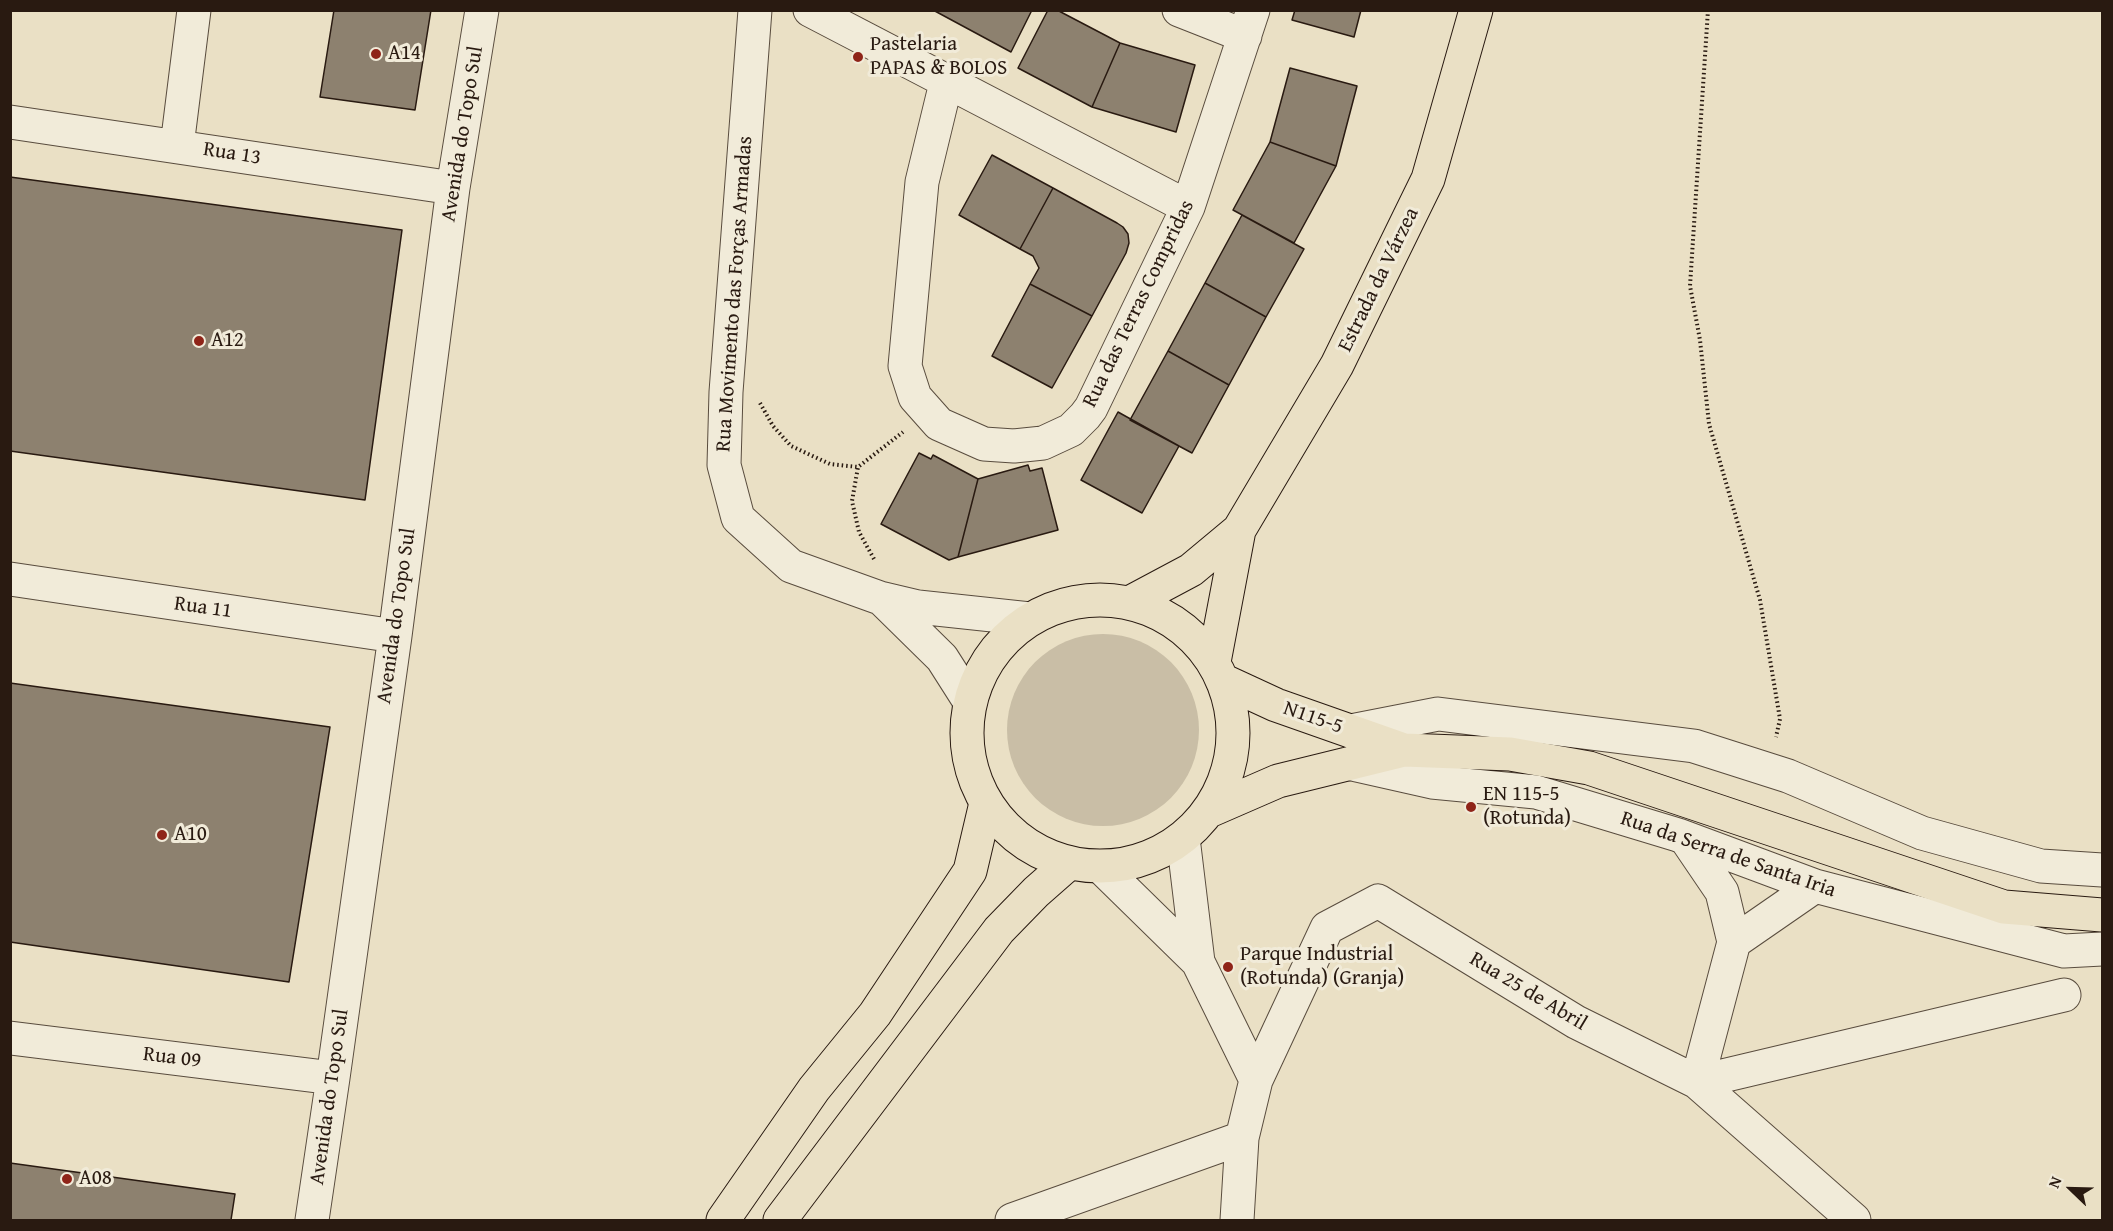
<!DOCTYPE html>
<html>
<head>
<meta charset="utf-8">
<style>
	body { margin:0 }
	#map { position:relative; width:2113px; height:1231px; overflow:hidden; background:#eae0c5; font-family:"Gentium Book Plus",serif }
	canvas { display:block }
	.frame { position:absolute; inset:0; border:12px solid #291a11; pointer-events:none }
	.north { position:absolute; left:2041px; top:1159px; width:60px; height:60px; -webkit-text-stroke:4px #f1ebd9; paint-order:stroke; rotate:293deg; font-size:16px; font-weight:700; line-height:24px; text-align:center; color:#291a11 }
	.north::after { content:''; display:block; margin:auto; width:21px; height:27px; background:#291a11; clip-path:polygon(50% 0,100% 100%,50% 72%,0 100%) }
</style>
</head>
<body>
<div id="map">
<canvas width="2113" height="1231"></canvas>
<div class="frame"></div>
<div class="north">N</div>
</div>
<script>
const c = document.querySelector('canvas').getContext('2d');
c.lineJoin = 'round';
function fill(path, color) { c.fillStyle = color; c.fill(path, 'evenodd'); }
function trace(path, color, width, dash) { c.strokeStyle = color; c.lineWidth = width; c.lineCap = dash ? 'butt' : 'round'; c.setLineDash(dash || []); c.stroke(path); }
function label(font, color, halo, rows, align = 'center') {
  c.font = font + ' "Gentium Book Plus",serif'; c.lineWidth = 6; c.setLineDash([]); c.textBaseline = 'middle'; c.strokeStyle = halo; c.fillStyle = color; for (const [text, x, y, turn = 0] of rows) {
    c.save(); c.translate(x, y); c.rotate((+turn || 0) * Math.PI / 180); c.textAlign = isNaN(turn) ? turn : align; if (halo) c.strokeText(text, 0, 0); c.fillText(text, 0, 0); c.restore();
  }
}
const green = new Path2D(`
	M1007 730a96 96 0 1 1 192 0a96 96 0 1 1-192 0Z`);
const building = new Path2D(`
	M 334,10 L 431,10 L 415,110 L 320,97 Z
	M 933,10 L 1032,10 L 1011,52 Z
	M 1048,10 L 1057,10 L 1120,43 L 1092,107 L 1018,68 Z
	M 1295,10 L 1361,10 L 1354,37 L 1292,20 Z
	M 1120,43 L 1195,65 L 1176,132 L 1092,107 Z
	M 1290,68 L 1357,86 L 1336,166 L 1270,142 Z
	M 1270,142 L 1336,166 L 1294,243 L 1233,210 Z
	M 992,155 L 1053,188 L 1020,249 L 959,215 Z
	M 10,177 L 402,230 L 365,500 L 10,451 Z
	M 1053,188 L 1117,223 L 1123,227 L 1128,234 L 1129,243 L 1126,253 L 1092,316 L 1030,284 L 1039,268 L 1033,256 L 1020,249 Z
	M 1242,215 L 1304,249 L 1266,317 L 1205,283 Z
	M 1205,283 L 1266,317 L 1229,385 L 1168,351 Z
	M 1030,284 L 1092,316 L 1052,388 L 992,356 Z
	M 1168,351 L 1229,385 L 1192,453 L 1130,420 Z
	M 1118,412 L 1179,446 L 1142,513 L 1081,480 Z
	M 919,453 L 931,459 L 933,455 L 978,479 L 958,557 L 949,560 L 881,524 Z
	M 1028,465 L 1030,471 L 1042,468 L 1058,530 L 958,557 L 978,479 Z
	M 10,683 L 330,727 L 289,982 L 10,942 Z
	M 10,1163 L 235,1194 L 231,1220 L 10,1220 Z`);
const path = new Path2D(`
	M 1708,10 L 1690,286 L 1700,340 L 1709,424 L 1760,600 L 1780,719 L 1776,737
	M 760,403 L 773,426 L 791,446 L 830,464 L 858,467
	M 874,559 L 859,532 L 852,501 L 858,467 L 903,432`);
const minor = new Path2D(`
	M 755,10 L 726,392 L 724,465 L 738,518 L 791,566 L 880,598 L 918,607 L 1030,619
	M 810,10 L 1188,207
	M 1179,10 L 1245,36
	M 946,83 L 922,182 L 905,366 L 915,397 L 939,424 L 984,444 L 1014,446 L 1043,443 L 1071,430 L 1085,416 L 1091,408 L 1188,207 L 1253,10
	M 10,122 L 453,188
	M 177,146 L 194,10
	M 10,579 L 395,636
	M 882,599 L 942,658 L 970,702
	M 1351,731 L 1438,714 L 1694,746 L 1788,776 L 1922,833 L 2041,866 L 2102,870
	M 1352,764 L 1432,782 L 1536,792 L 1678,835 L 1815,886 L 2064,951 L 2102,949
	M 1183,838 L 1198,962 L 1256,1080
	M 1686,839 L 1722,892 L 1734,942
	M 1101,867 L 1198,962
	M 10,1038 L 333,1078
	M 1697,1082 L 2064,995
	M 1697,1082 L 1734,942 L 1815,886
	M 312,1220 L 333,1078 L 395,636 L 453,188 L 482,10
	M 1012,1220 L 1242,1138
	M 1237,1220 L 1242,1138 L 1256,1080 L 1327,928 L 1378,901 L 1576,1022 L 1697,1082 L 1854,1220`);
const major = new Path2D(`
	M967 733a133 133 0 1 1 266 0a133 133 0 1 1-266 0Z
	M 1131,602 L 1191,570 L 1239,530 L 1337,365 L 1428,179 L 1476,10
	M 1214,662 L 1239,530
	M 1224,681 L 1276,705 L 1404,750
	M 1209,811 L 1278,781 L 1404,750 L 1510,754 L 1589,768 L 2004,907 L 2102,915`);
const highway = new Path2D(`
	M 723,1220 L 814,1089 L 875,1014 L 970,871 L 986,803
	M 780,1220 L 999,930 L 1036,892 L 1069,863`);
const markers = [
	[376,54,6,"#8f2418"],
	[858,57,6,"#8f2418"],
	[199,341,6,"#8f2418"],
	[1471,807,6,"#8f2418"],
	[162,835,6,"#8f2418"],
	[1228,967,6,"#8f2418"],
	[67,1179,6,"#8f2418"]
];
const poiNames = [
	["Pastelaria",870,45],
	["PAPAS & BOLOS",870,69],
	["A14",388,54],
	["A12",211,341],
	["EN 115-5",1483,795],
	["(Rotunda)",1483,819],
	["A10",174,835],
	["Parque Industrial",1240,955],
	["(Rotunda) (Granja)",1240,979],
	["A08",79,1179]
];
const streetNames = [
	["Avenida do Topo Sul",463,134,-81],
	["Rua 13",232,154,9],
	["Estrada da Várzea",1379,280,-64],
	["Rua Movimento das Forças Armadas",735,294,-86],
	["Rua das Terras Compridas",1139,304,-64],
	["Rua 11",203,608,8],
	["Avenida do Topo Sul",397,616,-82],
	["N115-5",1313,718,19],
	["Rua da Serra de Santa Iria",1728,855,19],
	["Rua 25 de Abril",1528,992,31],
	["Rua 09",172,1058,7],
	["Avenida do Topo Sul",330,1097,-82]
];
fill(green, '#c9bea6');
fill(building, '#8d816f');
trace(building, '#291a11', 1.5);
trace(minor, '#594c3e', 35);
trace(major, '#291a11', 35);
trace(highway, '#291a11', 35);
trace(path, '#291a11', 4, [1.5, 3]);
trace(minor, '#f1ebd9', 33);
trace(major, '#eae0c5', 33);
trace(highway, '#eae0c5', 33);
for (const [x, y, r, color] of markers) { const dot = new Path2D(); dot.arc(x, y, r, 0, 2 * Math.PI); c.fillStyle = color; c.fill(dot); trace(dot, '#f1ebd9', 2); }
label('21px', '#291a11', '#f1ebd9', poiNames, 'left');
label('21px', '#291a11', '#f1ebd9', streetNames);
</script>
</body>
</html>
